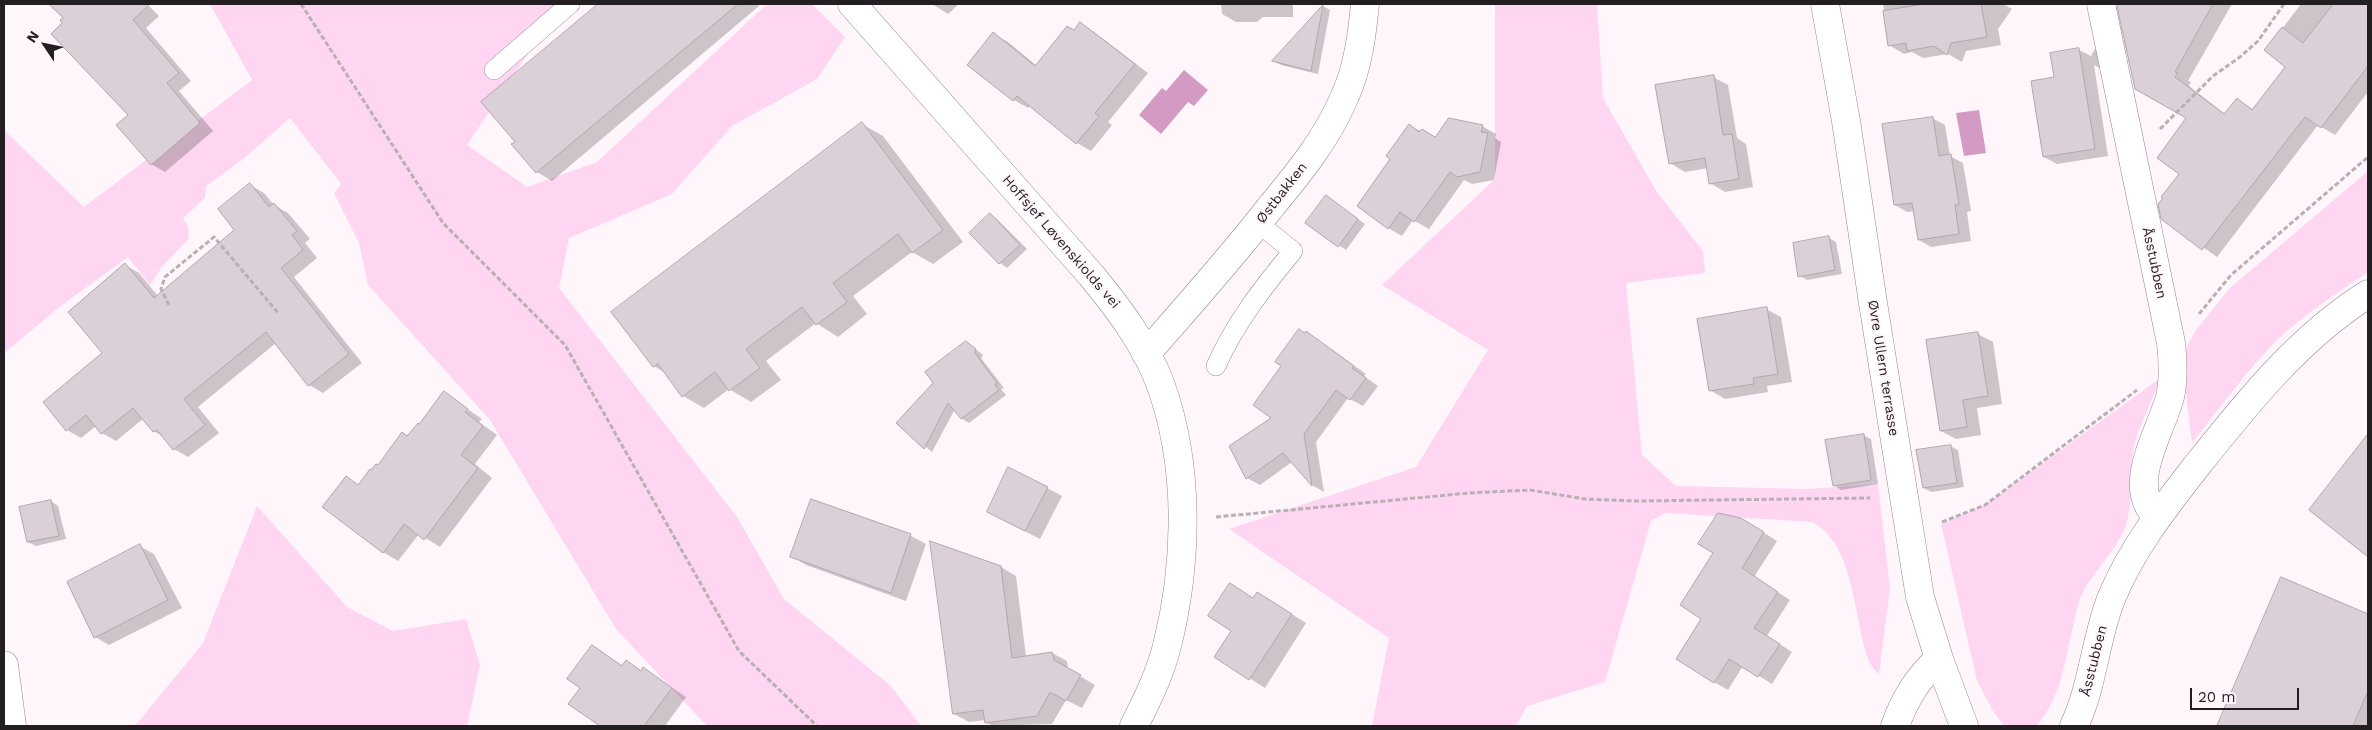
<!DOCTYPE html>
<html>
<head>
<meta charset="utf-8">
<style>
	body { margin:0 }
	#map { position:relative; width:2372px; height:730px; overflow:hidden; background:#fff6fc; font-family:"Work Sans",sans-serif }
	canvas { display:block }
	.frame { position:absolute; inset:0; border:5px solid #221e21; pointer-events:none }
	.north { position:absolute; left:20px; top:20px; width:50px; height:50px; -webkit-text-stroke:4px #fff6fc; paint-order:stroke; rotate:304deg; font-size:14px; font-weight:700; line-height:20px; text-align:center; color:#221e21 }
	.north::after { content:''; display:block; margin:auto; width:18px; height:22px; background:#221e21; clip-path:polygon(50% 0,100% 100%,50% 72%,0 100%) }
	.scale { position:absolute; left:2190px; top:688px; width:109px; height:22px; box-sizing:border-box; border:2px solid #221e21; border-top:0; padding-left:6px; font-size:15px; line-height:18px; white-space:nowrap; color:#221e21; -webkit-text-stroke:4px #fff6fc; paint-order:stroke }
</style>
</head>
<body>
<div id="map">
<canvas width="2372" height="730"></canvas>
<div class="frame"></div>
<div class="north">N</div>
<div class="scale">20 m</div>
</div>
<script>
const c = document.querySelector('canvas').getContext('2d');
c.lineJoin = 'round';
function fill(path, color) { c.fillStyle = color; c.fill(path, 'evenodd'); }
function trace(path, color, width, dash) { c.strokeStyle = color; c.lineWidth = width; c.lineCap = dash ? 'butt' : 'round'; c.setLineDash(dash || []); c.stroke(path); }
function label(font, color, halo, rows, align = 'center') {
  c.font = font + ' "Work Sans",sans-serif'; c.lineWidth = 4.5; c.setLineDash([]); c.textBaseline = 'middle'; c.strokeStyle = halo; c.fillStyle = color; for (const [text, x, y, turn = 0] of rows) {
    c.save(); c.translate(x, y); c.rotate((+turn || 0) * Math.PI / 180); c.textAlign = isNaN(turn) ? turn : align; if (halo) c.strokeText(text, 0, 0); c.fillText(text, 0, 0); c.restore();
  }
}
const green = new Path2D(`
	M 210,4 L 561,4 L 467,145 L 527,187 L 597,162 L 767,4 L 812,4 L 845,37 L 817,79 L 732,126 L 672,194 L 569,238 L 559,288 L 737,517 L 784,599 L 891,686 L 921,726 L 707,726 L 616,629 L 490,420 L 368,285 L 359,243 L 334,193 L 341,184 L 290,118 L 242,160 L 206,186 L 205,198 L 183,218 L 188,227 L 189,238 L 161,268 L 150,285 L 128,257 L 62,305 L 4,353 L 5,131 L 84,207 L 252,80 Z
	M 1495,4 L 1597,4 L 1603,98 L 1657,192 L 1703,251 L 1705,273 L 1626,283 L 1642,455 L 1676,486 L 1808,489 L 1878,484 L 1890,588 L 1879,675 C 1875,670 1870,665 1868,659 C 1854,619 1854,542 1812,522 L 1665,513 L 1651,521 L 1605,682 L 1527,706 L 1516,726 L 1372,726 L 1389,638 L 1229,529 L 1416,467 L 1488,350 L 1382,285 L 1495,179 Z
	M 2368,171 L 2368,272 C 2341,290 2313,309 2288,330 C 2254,360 2220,408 2192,443 L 2182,361 L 2187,346 L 2196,330 L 2230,288 Z
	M 2159,379 C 2153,401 2141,421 2135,443 C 2128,471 2135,503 2124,530 C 2112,557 2087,576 2078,605 C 2067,644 2065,695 2036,726 L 2004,726 L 1993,711 L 1977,681 L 1941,524 L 1988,503 Z
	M 257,506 L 347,607 L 393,631 L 466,619 L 480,665 L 467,726 L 135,726 L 203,643 Z`);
const water = new Path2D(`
	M 1184,70 L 1208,90 L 1194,106 L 1188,102 L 1161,134 L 1139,115 L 1162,88 L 1166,91 Z
	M 1979,110 L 1986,153 L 1964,156 L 1956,113 Z`);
const shadow = new Path2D(`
	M 51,4 L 147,4 L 159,16 L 146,28 L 191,81 L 179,91 L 213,131 L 165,172 L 151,164 L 129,115 L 64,23 L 64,18 Z
	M 600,4 L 757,4 L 759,6 L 552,181 L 537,172 L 516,142 L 483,102 Z
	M 932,4 L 959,4 L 948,14 Z
	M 1221,4 L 1293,4 L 1293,17 L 1263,17 L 1257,22 L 1236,22 L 1222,14 Z
	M 1883,4 L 2003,4 L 2012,9 L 1998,29 L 2001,45 L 1966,51 L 1962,62 L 1948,54 L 1923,58 L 1912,52 L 1904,54 L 1889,45 Z
	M 2120,4 L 2232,4 L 2188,81 L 2191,82 L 2189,86 L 2225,114 L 2237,99 L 2254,110 L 2287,66 L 2266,50 L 2301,4 L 2368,4 L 2368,92 L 2335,135 L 2318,125 L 2217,257 L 2162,218 L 2180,174 L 2188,118 L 2119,6 Z
	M 1323,6 L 1330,10 L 1318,74 L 1281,65 L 1274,61 Z
	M 1080,24 L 1094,32 L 1148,73 L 1108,122 L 1112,125 L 1091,151 L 1077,143 L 1031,105 L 1028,108 L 1014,100 L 969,65 L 993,34 L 1008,42 L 1037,66 Z
	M 2095,49 L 2101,53 L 2105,71 L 2094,65 L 2108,156 L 2057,164 L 2044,157 L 2056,78 L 2079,50 L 2091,56 Z
	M 1713,77 L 1728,85 L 1737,138 L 1746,144 L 1753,187 L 1725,192 L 1710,183 L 1708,168 L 1685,172 L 1670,163 Z
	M 1932,118 L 1945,125 L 1950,156 L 1963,163 L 1971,211 L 1967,212 L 1971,241 L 1931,247 L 1919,240 L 1915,211 L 1907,212 L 1895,205 Z
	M 862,124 L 883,136 L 963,242 L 933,264 L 912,252 L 853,296 L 867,314 L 838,337 L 816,323 L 766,361 L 781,380 L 751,402 L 729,389 L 704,408 L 683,396 L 667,374 L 654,366 Z
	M 1409,126 L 1436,138 L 1482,126 L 1496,134 L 1495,138 L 1501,142 L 1494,180 L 1472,184 L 1464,180 L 1429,229 L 1413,220 L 1402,236 L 1388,228 L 1392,159 Z
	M 250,185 L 264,193 L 274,205 L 288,213 L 310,239 L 305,243 L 317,258 L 294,277 L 362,363 L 323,393 L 309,385 L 276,343 L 198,407 L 219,433 L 188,457 L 174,449 L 165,438 L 154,431 L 144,418 L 116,441 L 102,433 L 96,426 L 81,438 L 67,430 L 104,353 L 125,265 L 139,273 L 158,296 L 236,230 Z
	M 1333,201 L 1365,224 L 1346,250 L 1307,223 Z
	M 990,215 L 997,219 L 1027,249 L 1007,268 L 1000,263 L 971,233 Z
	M 1829,238 L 1836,242 L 1842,274 L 1807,280 L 1800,276 Z
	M 1766,309 L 1781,317 L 1792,382 L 1767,386 L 1768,392 L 1725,399 L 1710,390 Z
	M 1307,332 L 1366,374 L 1364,376 L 1378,386 L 1363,406 L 1348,398 L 1316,442 L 1324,492 L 1312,485 L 1292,462 L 1260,485 L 1247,478 Z
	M 1978,334 L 1993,342 L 2002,404 L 1977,408 L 1981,435 L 1956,439 L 1941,431 Z
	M 973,347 L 983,355 L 981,358 L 1004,388 L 1001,389 L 1006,395 L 969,423 L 961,418 L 955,409 L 932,452 L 898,423 L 935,383 Z
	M 444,393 L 482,419 L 479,422 L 497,435 L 475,464 L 492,478 L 440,547 L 419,534 L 398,561 L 383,552 L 346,478 L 359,485 L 420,425 Z
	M 1863,435 L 1871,439 L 1878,484 L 1841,490 L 1834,485 Z
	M 2368,436 L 2368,554 L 2311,510 Z
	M 1950,446 L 1958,450 L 1964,487 L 1931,492 L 1924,488 Z
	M 1047,488 L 1062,496 L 1040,539 L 1003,520 Z
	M 51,501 L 58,506 L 66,539 L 36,546 L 28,542 Z
	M 811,501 L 911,536 L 926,544 L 906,601 L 806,565 L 792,556 Z
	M 1755,527 L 1777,541 L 1754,577 L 1790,600 L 1767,636 L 1792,652 L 1772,684 L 1743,666 L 1728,690 L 1714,682 L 1703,619 Z
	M 139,546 L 154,554 L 182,608 L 109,645 L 95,637 Z
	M 1001,567 L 1016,576 L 1026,657 L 1052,653 L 1067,661 L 1068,669 L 1095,685 L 1082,708 L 1066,700 L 1052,724 L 993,726 L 987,723 L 986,720 L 969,722 L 954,714 Z
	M 2281,579 L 2368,616 L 2368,726 L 2218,726 Z
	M 1254,599 L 1272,602 L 1306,623 L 1265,688 L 1216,657 Z
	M 592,646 L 623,666 L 626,661 L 642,671 L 644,669 L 686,697 L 665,726 L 598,726 L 599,724 L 582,688 Z`);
const building = new Path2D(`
	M 49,4 L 150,4 L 133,20 L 179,73 L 167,83 L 200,123 L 151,165 L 116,125 L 128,115 L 51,34 L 62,23 L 60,20 L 63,18 Z
	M 598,4 L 738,4 L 536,173 L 511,144 L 515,142 L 481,102 Z
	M 1925,4 L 1981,4 L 1987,37 L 1951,43 L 1947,55 L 1934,46 L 1907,51 L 1906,43 L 1888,46 L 1883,11 Z
	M 2119,4 L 2213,4 L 2175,72 L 2178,73 L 2175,77 L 2224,114 L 2237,98 L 2252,110 L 2285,67 L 2264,50 L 2282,27 L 2303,43 L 2333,4 L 2368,4 L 2368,66 L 2321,128 L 2305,117 L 2202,250 L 2161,219 L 2158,204 L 2163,198 L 2161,197 L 2179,174 L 2157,158 L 2186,118 L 2135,89 L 2117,6 Z
	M 1323,5 L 1311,71 L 1272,61 Z
	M 1080,22 L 1135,64 L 1095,113 L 1099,116 L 1076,144 L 1017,96 L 1013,101 L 967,65 L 993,32 L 1035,66 L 1067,26 L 1074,30 Z
	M 2079,48 L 2095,149 L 2043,157 L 2031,81 L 2054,77 L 2050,53 Z
	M 1714,75 L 1723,135 L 1732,134 L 1739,179 L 1709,184 L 1705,158 L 1669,164 L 1655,85 Z
	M 1933,117 L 1939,156 L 1951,154 L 1959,204 L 1955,205 L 1959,234 L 1918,240 L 1912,203 L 1894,205 L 1882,124 Z
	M 1449,118 L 1483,125 L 1481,132 L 1488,133 L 1480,172 L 1457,177 L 1450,172 L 1414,222 L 1400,212 L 1388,229 L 1357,206 L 1390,159 L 1386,156 L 1409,124 L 1419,132 L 1422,129 L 1435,137 Z
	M 862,122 L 943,230 L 912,253 L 898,234 L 833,283 L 847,302 L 816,325 L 802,307 L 746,349 L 760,368 L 729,391 L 715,372 L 682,397 L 658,364 L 653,367 L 611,312 Z
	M 250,183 L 269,207 L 274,203 L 297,231 L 292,235 L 303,250 L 281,268 L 349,354 L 308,386 L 266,332 L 184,399 L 205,425 L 173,450 L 157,430 L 153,432 L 133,408 L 101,434 L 86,415 L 66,431 L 43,402 L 102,353 L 68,312 L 125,263 L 154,298 L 234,230 L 218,209 Z
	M 1326,195 L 1358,219 L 1338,247 L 1305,223 Z
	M 990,213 L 1020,245 L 999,264 L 969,233 Z
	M 1829,236 L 1835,270 L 1798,277 L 1793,243 Z
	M 1767,307 L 1778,374 L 1753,378 L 1754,384 L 1709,391 L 1697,319 Z
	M 1299,329 L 1305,333 L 1306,331 L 1354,366 L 1352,368 L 1366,378 L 1350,400 L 1336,390 L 1304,434 L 1312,486 L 1283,453 L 1246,479 L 1229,446 L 1271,418 L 1253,405 L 1281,366 L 1275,362 Z
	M 1978,332 L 1988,396 L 1963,400 L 1967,427 L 1940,431 L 1926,340 Z
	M 966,341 L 976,349 L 975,353 L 997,383 L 995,385 L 999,390 L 961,419 L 948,403 L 924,449 L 896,423 L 933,383 L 925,372 Z
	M 444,391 L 468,409 L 465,412 L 483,426 L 461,455 L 478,468 L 424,540 L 404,524 L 383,553 L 322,507 L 346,476 L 358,485 L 370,469 L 371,470 L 376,464 L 378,465 L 402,432 L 407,436 L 418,423 L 419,424 Z
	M 1864,434 L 1871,480 L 1833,486 L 1825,440 Z
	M 2368,434 L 2368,557 L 2309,510 Z
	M 1951,445 L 1957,483 L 1923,488 L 1916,450 Z
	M 1008,467 L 1048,487 L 1025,531 L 987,512 Z
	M 811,499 L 911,534 L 891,593 L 790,557 Z
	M 51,500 L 59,536 L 27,542 L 19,507 Z
	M 1718,513 L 1741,518 L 1764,532 L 1742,568 L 1778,592 L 1754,628 L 1780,644 L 1758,677 L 1729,659 L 1714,683 L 1676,659 L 1701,619 L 1680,605 L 1713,553 L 1698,544 Z
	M 930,541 L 1001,566 L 1012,658 L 1052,652 L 1054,660 L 1081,675 L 1066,701 L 1050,692 L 1037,716 L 985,723 L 983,710 L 953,714 Z
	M 140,544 L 168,600 L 94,638 L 67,582 Z
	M 2281,577 L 2368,614 L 2368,691 L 2353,726 L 2217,726 Z
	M 1230,583 L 1253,598 L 1257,592 L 1292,614 L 1249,680 L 1214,657 L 1231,631 L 1208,616 Z
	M 592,645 L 622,666 L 626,660 L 641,671 L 643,667 L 672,688 L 644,726 L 600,726 L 568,704 L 580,688 L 567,679 Z`);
const path = new Path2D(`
	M 301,4 L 443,223 L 565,345 L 739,651 L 817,726
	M 2160,129 L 2213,76 L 2240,57 L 2258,41 L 2284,4
	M 169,305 L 161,289 L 165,277 L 214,237 L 279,314
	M 2199,314 L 2231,275 L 2368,157
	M 1216,517 L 1469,493 L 1530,490 L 1585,499 L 1635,501 L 1870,498
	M 1942,522 L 1985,505 L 2137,390`);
const service = new Path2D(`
	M 494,70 L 570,4
	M 1216,366 C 1235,323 1264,286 1293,251 L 1258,223`);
const minor = new Path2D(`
	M 1825,4 L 1846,121 L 1873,303 L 1920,597 L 1939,659 L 1964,726
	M 2101,4 L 2171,343 C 2173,361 2174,379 2170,397 C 2160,434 2125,485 2157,517
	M 1146,354 C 1188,306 1230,259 1269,209 C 1298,174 1327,139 1345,96 C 1358,67 1362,35 1365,4
	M 4,665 L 12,726
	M 1895,726 C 1905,699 1917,678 1939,659
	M 2074,726 C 2093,686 2095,640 2111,599 C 2131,550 2163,509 2195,468 C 2246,404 2298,338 2368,294`);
const tertiary = new Path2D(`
	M 852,4 L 1091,275 C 1118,308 1145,343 1160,383 C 1190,465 1188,562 1167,646 C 1160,674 1147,700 1134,726`);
const streetNames = [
	["Østbakken",1282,193,-52],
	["Hoffsjef Løvenskiolds vei",1061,242,49],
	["Åsstubben",2154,263,78],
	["Øvre Ullern terrasse",1883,368,81],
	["Åsstubben",2094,661,-76]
];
fill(green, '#fed6f1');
fill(water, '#d39bc3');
fill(shadow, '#0003');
fill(building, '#dcd0d8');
trace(building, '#b1a6ad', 1);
trace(service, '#938990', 20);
trace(minor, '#938990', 29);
trace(tertiary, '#938990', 29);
trace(path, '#b8b0b5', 3, [5, 2.5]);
trace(service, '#fff', 19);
trace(minor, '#fff', 28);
trace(tertiary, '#fff', 28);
label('14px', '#221e21', '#fff6fc', streetNames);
</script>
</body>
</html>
